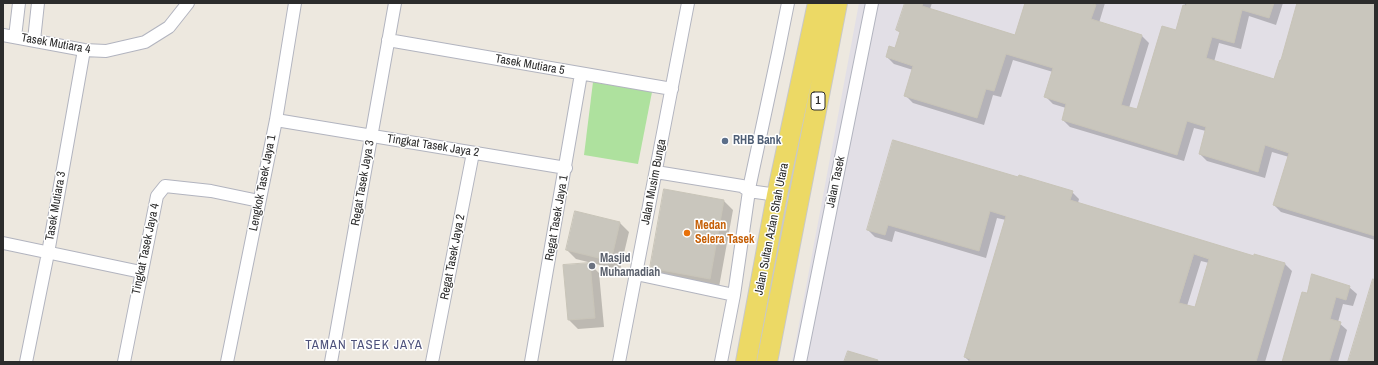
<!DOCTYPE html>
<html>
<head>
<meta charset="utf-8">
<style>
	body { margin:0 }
	#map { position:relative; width:1378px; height:365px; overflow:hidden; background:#ede8df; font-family:"Archivo Narrow",sans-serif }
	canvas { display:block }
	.frame { position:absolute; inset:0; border:4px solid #2c2c2c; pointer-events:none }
</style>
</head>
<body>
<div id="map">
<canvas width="1378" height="365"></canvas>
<div class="frame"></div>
</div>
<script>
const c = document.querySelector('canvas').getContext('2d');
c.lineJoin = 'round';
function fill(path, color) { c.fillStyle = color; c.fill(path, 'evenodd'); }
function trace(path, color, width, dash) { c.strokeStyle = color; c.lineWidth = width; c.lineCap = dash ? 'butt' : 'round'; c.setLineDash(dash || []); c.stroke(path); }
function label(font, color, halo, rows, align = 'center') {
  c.font = font + ' "Archivo Narrow",sans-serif'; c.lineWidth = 3; c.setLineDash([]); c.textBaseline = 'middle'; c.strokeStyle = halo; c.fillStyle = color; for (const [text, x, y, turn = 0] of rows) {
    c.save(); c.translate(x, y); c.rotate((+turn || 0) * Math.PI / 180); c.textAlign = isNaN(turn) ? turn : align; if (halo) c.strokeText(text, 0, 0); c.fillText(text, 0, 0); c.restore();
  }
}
const industrial = new Path2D(`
	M 859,3 L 1375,3 L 1375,362 L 792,362 Z`);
const green = new Path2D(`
	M 593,82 L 652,92 L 638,164 L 584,155 Z`);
const shadow = new Path2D(`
	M 906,3 L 932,3 L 930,9 L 1016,36 L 1026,3 L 1105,3 L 1099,23 L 1142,36 L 1149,43 L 1129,108 L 1138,111 L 1177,31 L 1185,3 L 1283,3 L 1276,25 L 1249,16 L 1241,49 L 1219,43 L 1214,62 L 1275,81 L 1282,61 L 1298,3 L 1375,3 L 1375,240 L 1281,212 L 1274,205 L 1289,157 L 1272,152 L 1265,178 L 1207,161 L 1200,154 L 1206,131 L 1194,128 L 1184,161 L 1070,127 L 1063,120 L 1066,108 L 1053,104 L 1046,97 L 1053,72 L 1013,60 L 1001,97 L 993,95 L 984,125 L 913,103 L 906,96 L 913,70 L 894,64 L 887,57 L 896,49 L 901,33 L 897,30 Z
	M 1019,178 L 1072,192 L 1079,199 L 1078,203 L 1255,257 L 1255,255 L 1285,264 L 1292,271 L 1265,362 L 970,362 L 965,357 L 1006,220 L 997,218 L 986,258 L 895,231 L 892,242 L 875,237 L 868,230 ZM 1201,261 L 1209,263 L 1195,308 L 1187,306 Z
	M 665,190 L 724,201 L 733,210 L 719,287 L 661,277 L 651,268 Z
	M 576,212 L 620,223 L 629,232 L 620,270 L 576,259 L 567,250 Z
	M 590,264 L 599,273 L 604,327 L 578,329 L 569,320 Z
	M 1349,287 L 1357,294 L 1353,306 L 1343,304 L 1338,322 L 1347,330 L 1338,362 L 1283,362 L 1307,295 Z`);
const building = new Path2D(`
	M 905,3 L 923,3 L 922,6 L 1015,35 L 1025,3 L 1090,3 L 1096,5 L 1091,19 L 1142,35 L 1121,105 L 1137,109 L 1162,26 L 1176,30 L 1183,5 L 1186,6 L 1187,3 L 1274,3 L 1269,18 L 1242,10 L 1234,43 L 1212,37 L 1206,58 L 1274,79 L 1280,60 L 1281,60 L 1297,3 L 1375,3 L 1375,236 L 1273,205 L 1289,153 L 1265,145 L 1258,172 L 1199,154 L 1206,127 L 1187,121 L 1177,155 L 1062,120 L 1066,104 L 1044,97 L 1053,68 L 1006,54 L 994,91 L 986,89 L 977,118 L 904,96 L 913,66 L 886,57 L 889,46 L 895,48 L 900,32 L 896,30 Z
	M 893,140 L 1018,177 L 1019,175 L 1073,191 L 1070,200 L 1254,256 L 1254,254 L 1285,263 L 1256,362 L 969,362 L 970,359 L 964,357 L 1006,216 L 990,211 L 979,251 L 888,225 L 885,235 L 867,230 ZM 1194,254 L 1209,259 L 1195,307 L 1179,303 Z
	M 664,189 L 724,200 L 710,279 L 650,268 Z
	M 575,211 L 620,222 L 611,261 L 566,250 Z
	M 590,263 L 595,318 L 568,320 L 563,265 Z
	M 1312,274 L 1350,286 L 1346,300 L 1336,297 L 1330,319 L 1341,322 L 1329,362 L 1282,362 L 1302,292 L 1307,293 Z
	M 1373,279 L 1375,280 L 1375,362 L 1348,362 Z
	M 848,351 L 878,360 L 877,362 L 844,362 Z`);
const minor = new Path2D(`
	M 3,35 L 84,50 L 106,51 L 145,42 L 169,27 L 188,3
	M 15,37 L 19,3
	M 34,40 L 38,3
	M 388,40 L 672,89
	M 276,120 L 566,168
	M 656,172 L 742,186 L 749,191 L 777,195
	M 3,243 L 141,272
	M 636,274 L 734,295
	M 26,362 L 48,253 L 84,50
	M 124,362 L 157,196 L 165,186 L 211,191 L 259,201
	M 227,362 L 276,120 L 295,3
	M 331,362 L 395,3
	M 432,362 L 473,153
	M 531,362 L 581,74
	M 619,362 L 688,3
	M 721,362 L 734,295 L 750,184 L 778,53 L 788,3
	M 800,362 L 872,3`);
const primary = new Path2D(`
	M 746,362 L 777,195 L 818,3
	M 767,362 L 837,3`);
const markers = [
	[725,141,4,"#5c6f8a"],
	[687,233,4,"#e8710a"],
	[592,266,4,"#6b7280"]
];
const shields = [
	[818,101,14]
];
const shieldNames = [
	["1",818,101]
];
const streetNames = [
	["Tasek Mutiara 4",56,44,10],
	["Tasek Mutiara 5",530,65,10],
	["Tingkat Tasek Jaya 2",433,146,9],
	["Jalan Musim Bunga",654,182,-79],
	["Jalan Tasek",836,182,-78],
	["Lengkok Tasek Jaya 1",263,183,-79],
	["Regat Tasek Jaya 3",363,183,-80],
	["Tasek Mutiara 3",56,206,-80],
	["Regat Tasek Jaya 1",557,218,-80],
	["Jalan Sultan Azlan Shah Utara",772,229,-79],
	["Tingkat Tasek Jaya 4",146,249,-78],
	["Regat Tasek Jaya 2",453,257,-79]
];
const serviceNames = [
	["RHB Bank",733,141]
];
const foodNames = [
	["Medan",695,226],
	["Selera Tasek",695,240]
];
const worshipNames = [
	["Masjid",600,259],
	["Muhamadiah",600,273]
];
const neighbourhoodNames = [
	["TAMAN TASEK JAYA",364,346]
];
fill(industrial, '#e2dfe6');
fill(green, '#aee19e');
fill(shadow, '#0003');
fill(building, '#c9c6bd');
trace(building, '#c8c4b8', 1);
trace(minor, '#b2b4bf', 14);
trace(primary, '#c8c8c8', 22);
trace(minor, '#fff', 12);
trace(primary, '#ecd965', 20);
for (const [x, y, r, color] of markers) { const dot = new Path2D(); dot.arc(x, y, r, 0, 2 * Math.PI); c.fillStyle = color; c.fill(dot); trace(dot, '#fff', 1.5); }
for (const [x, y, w] of shields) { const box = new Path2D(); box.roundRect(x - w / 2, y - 9, w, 18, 3); c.fillStyle = '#fff'; c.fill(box); trace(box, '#2c2c2c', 1); }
label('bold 11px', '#2c2c2c', null, shieldNames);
label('12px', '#2c2c2c', '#fff', streetNames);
label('bold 12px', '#4e5e75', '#fff', serviceNames, 'left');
label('bold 12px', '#c56008', '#fff', foodNames, 'left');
label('bold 12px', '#5b616d', '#fff', worshipNames, 'left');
c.letterSpacing = '1px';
label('13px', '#4d517b', '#fff', neighbourhoodNames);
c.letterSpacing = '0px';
</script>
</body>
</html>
